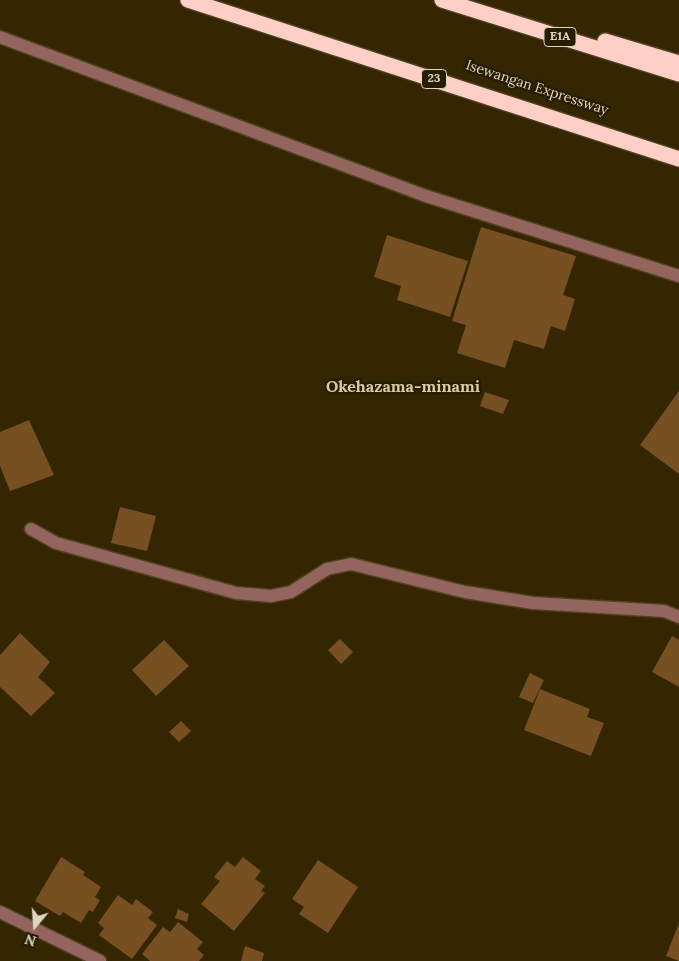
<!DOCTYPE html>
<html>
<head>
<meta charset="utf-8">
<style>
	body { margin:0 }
	#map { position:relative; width:679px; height:961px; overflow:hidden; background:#332600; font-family:Lora,serif }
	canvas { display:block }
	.north { position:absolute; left:10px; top:901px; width:50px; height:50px; -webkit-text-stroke:4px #271d01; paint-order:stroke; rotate:198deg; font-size:14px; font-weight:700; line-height:20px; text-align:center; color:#dfd7c2 }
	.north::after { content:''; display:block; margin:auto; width:18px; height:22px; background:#dfd7c2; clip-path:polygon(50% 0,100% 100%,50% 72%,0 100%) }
</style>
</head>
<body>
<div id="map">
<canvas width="679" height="961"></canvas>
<div class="north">N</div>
</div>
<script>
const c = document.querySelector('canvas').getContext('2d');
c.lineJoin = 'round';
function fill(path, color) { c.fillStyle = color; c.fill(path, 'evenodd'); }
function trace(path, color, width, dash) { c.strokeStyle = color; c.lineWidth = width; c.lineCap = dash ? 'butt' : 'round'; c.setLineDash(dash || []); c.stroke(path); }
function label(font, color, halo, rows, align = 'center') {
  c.font = font + ' Lora,serif'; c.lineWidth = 5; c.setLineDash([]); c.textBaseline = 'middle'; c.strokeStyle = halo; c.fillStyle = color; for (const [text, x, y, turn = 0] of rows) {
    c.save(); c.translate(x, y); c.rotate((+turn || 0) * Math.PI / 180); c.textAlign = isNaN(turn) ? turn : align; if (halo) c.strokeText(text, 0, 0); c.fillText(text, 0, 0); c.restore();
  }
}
const building = new Path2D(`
	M 481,227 L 576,256 L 563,295 L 575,299 L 565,331 L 551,326 L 544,349 L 514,340 L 505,368 L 457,353 L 466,325 L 452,321 Z
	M 387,235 L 468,261 L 450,317 L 397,300 L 401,286 L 374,277 Z
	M 679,391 L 679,474 L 640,445 Z
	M 485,392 L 509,400 L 503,414 L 480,406 Z
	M 29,420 L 54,475 L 10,491 L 0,466 L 0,432 Z
	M 120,507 L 156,516 L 147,551 L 111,543 Z
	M 20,633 L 50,662 L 38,677 L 55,693 L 31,716 L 0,687 L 0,655 Z
	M 672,636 L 679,640 L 679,687 L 652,672 Z
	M 340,639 L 353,652 L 341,664 L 328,650 Z
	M 164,640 L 189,666 L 156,696 L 132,670 Z
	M 530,673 L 544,680 L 533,703 L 519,697 Z
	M 540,689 L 590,709 L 587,717 L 604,723 L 591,756 L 524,730 Z
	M 181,721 L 191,731 L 179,742 L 169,732 Z
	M 61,857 L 85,872 L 83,875 L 101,887 L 95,897 L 100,900 L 93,912 L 89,910 L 81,923 L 63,912 L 60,916 L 35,901 Z
	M 243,857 L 261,871 L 255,879 L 265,886 L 261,891 L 265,893 L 234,931 L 201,904 L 220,881 L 214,877 L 227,861 L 235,867 Z
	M 318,860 L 358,887 L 328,933 L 299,914 L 304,907 L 292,899 Z
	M 118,895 L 132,905 L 136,899 L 153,912 L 148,918 L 157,925 L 132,959 L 99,935 L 104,928 L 98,923 Z
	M 178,909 L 189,914 L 187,922 L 175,918 Z
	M 178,922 L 203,942 L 197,949 L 204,955 L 199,961 L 150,961 L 142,954 L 163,927 L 170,932 Z
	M 679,923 L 679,961 L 666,956 Z
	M 245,946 L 264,953 L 262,961 L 241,961 Z`);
const minor = new Path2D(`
	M 0,37 L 426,196 L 679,276
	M 31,529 L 56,543 L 236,593 L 271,596 L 291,592 L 327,569 L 351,564 L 465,592 L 533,603 L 664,611 L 679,617
	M 0,912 L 100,961`);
const highway = new Path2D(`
	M 188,0 L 679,159
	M 442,0 L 679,74
	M 605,41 L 679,63`);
const shields = [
	[560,37,32],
	[434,79,25]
];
const shieldNames = [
	["E1A",560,37],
	["23",434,79]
];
const streetNames = [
	["Isewangan Expressway",537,88,18]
];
const quarterNames = [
	["Okehazama-minami",403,387]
];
fill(building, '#765021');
trace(minor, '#4f421f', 15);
trace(highway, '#4f421f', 18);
trace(minor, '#93655e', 12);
trace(highway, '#fdcfc7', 15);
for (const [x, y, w] of shields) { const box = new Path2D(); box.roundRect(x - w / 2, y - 9.5, w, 19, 4); c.fillStyle = '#271d01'; c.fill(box); trace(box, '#dfd7c2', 1); }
label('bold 12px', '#dfd7c2', null, shieldNames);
label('14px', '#dfd7c2', '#271d01', streetNames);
label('bold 16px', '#ddcca2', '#271d01', quarterNames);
</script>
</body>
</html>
